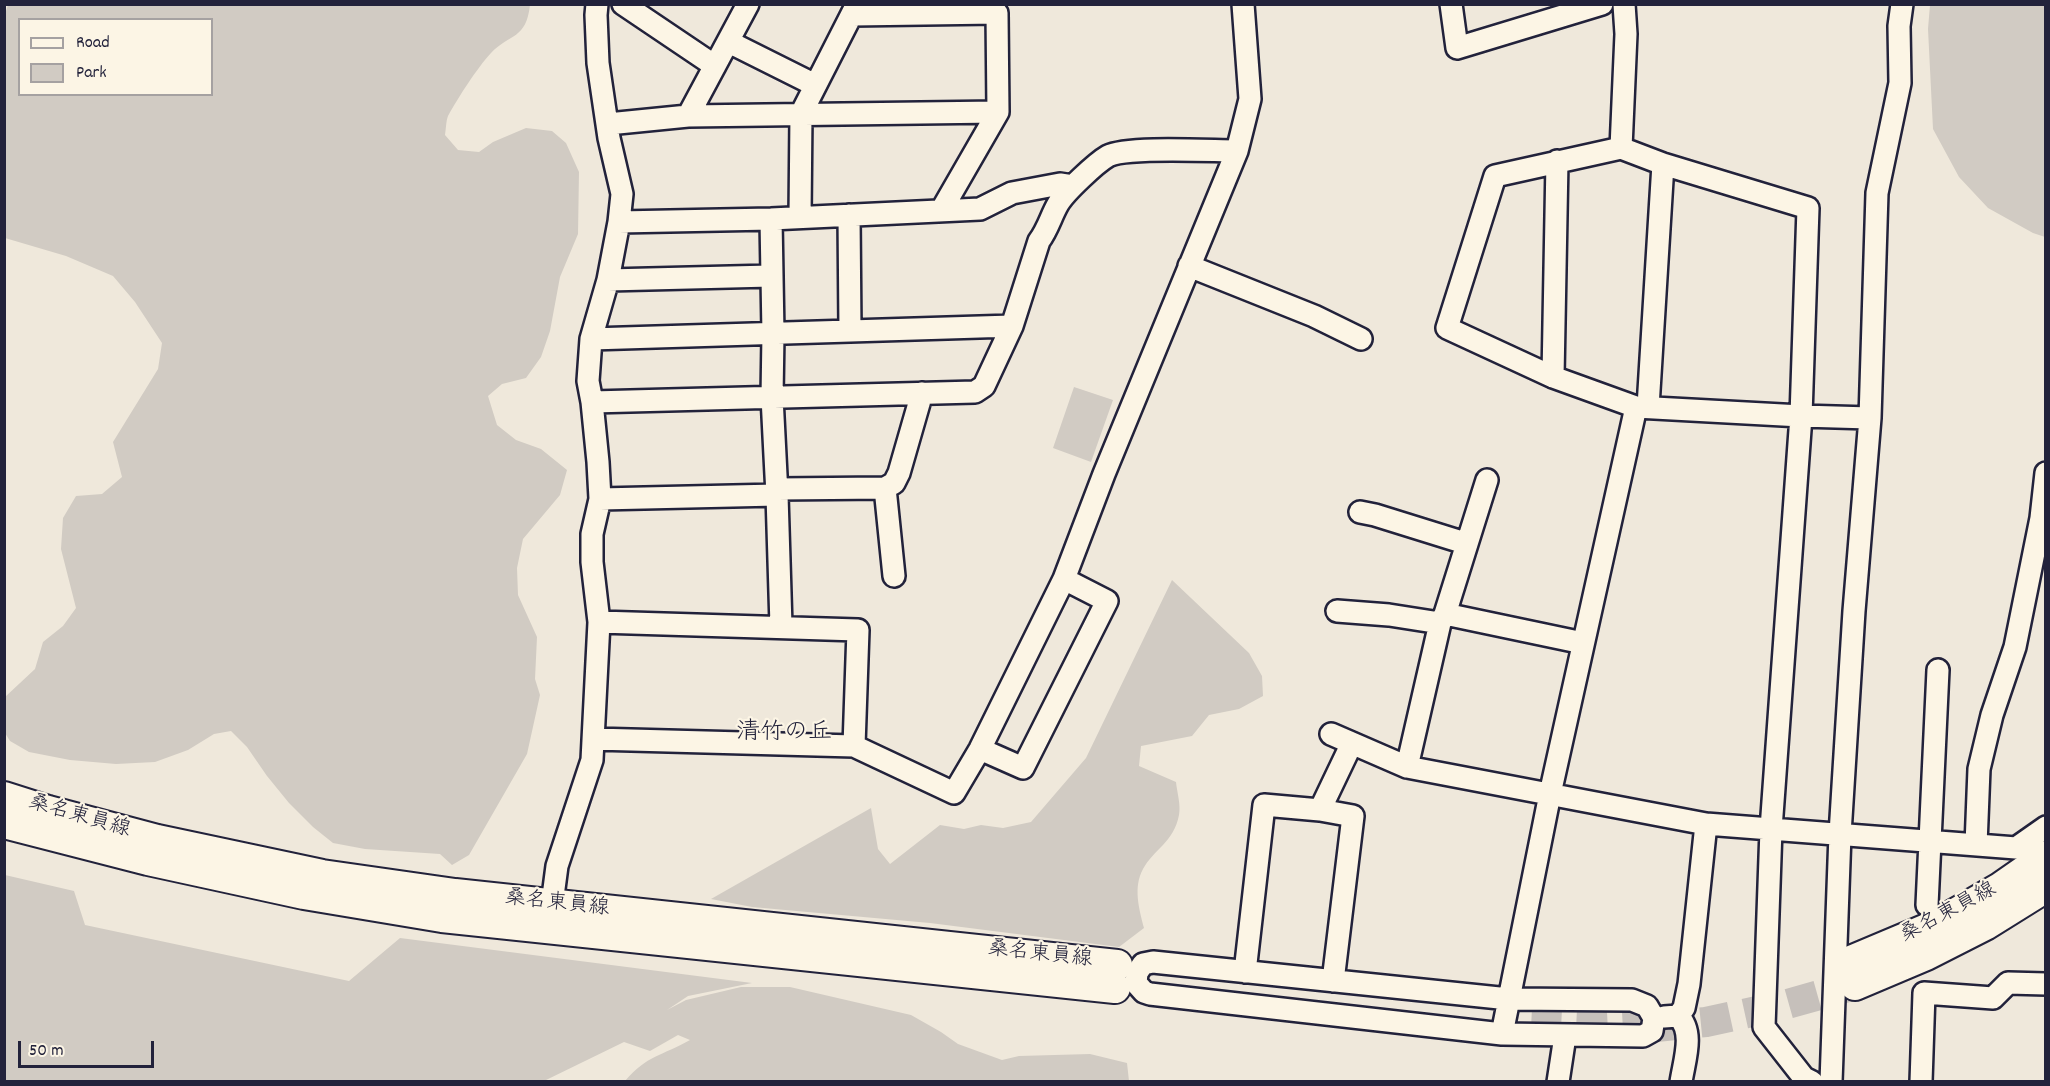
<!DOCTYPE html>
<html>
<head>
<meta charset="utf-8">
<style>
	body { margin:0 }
	#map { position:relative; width:2050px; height:1086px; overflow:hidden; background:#efe8db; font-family:Dekko,sans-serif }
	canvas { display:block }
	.frame { position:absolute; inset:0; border:6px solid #22223b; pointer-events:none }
	.legend { position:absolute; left:18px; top:18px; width:195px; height:78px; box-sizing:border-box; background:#fcf5e5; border:2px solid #a5a1a1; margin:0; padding:8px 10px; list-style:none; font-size:18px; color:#22223b }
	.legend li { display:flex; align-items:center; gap:12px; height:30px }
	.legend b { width:30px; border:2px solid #a5a1a1 }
	.scale { position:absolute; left:18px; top:1041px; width:136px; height:27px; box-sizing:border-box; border:3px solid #22223b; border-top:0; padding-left:8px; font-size:18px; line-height:21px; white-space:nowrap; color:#22223b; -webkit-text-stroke:4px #fcf5e5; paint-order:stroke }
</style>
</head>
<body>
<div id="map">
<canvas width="2050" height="1086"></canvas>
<div class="frame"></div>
<ul class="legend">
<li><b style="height:8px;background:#fcf5e5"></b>Road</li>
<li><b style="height:16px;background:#d1cbc3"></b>Park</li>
</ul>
<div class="scale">50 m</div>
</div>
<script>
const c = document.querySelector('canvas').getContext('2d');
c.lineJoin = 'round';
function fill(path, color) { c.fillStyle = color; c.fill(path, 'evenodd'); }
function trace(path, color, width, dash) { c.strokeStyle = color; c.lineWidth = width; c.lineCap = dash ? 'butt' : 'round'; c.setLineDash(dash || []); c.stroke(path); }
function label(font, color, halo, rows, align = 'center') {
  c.font = font + ' Dekko,"Klee One",sans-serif'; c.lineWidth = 4.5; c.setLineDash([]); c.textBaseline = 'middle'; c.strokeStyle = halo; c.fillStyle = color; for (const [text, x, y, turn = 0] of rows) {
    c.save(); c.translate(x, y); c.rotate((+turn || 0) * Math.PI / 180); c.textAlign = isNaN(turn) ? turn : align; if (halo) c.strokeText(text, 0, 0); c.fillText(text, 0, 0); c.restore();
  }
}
const green = new Path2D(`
	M 8,5 L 530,5 C 526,40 510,33 491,53 C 477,68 458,98 448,116 C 446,121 446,129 445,135 L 458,150 L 479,152 L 493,142 L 526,128 L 552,131 L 566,143 L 579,172 L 578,234 L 560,277 L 550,331 L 541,357 L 526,378 L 502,384 L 488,396 L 497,425 L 516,440 L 541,449 L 567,470 L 560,495 L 523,539 L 517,568 L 518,595 L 537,637 L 535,679 L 540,695 L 527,754 L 469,855 L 452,865 L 440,854 L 365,849 L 333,843 L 313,827 L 289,803 L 267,776 L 247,747 L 231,731 L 214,734 L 188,750 L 155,762 L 116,764 L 70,760 L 29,752 L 10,741 L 5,733 L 5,697 L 35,669 L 43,642 L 63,626 L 76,608 L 61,549 L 63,518 L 76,496 L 102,494 L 122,477 L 113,442 L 158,369 L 162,343 L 135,302 L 113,276 L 66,256 L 5,238 L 4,17 ZM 20,20 L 212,20 L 212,94 L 20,94 Z
	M 1930,5 L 2045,5 L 2045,237 L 2033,233 L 1988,208 L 1959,177 L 1933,129 L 1928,29 Z
	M 1074,387 L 1113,400 L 1091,462 L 1053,448 Z
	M 1172,580 L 1249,653 L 1262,676 L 1263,696 L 1239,709 L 1209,715 L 1192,736 L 1141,746 L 1139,766 L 1176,782 C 1177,792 1181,805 1179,815 C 1174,842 1154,849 1143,869 C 1133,887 1139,909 1144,928 L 1119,947 L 930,923 L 752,907 L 711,899 L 871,808 L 878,849 L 890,864 L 940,825 L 964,829 L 981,825 L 1003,828 L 1031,822 L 1086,758 Z
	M 5,875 L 74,891 L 85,925 L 349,981 L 400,938 L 752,983 L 688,996 L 667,1010 L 686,1000 L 741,987 L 790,987 L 911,1015 L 941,1032 L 958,1044 L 1002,1060 L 1019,1056 L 1090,1054 L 1127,1063 L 1129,1081 L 625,1081 C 647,1055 662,1056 690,1040 L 678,1035 L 650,1051 L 624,1042 L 544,1081 L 5,1081 Z`);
const secondaryTunnel = new Path2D(`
	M 1532,1008 L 1593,1011 L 1649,1008
	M 1656,1027 L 1706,1022 L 1784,1005 L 1855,985`);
const street = new Path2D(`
	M 623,4 L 715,66
	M 1451,4 L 1457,48 L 1602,4
	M 1624,4 L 1626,34 L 1621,148 L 1663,164 L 1808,208 L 1801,416 L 1771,829 L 1764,1027 L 1804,1078 L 1812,1082
	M 852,15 L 997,13 L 998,112 L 941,211
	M 729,42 L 815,85
	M 688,116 L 748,4
	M 608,124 L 688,116 L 998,112
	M 1621,148 L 1495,176 L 1447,328 L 1553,377 L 1636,407 L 1801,416 L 1870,418
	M 849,215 L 850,331
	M 800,217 L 801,114 L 857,4
	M 771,219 L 773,334 L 772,397 L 777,495 L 781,626
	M 619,222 L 771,219 L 980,209 L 1012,193 L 1060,184 L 1073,186
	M 1189,266 L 1314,316 L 1361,339
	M 608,280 L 771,276
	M 591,339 L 1012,326
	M 1553,377 L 1557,161
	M 592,402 L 975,392 L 984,386 L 1012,326 L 1039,241 C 1048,229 1051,216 1058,204 C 1065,192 1096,163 1108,156 C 1127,146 1211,151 1237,151
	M 1648,407 L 1663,164
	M 885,488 L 894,576
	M 777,489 L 885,488 L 894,483 L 899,473 L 922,393
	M 600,499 L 777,495
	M 1360,512 L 1375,515 L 1465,543
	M 1337,611 L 1389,615 L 1440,623
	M 1445,614 L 1487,480
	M 599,622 L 858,630 L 854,746
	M 1583,643 L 1445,614 L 1440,623 L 1407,767 L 1706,824 L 2016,848 L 2046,827
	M 1331,734 L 1407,767
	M 594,739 L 854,746 L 954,793 L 980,749 L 1064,579 L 1104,474 L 1237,151 L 1250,99 L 1243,4
	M 980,749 L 1023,768 L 1107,601 L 1064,579
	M 1320,810 L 1352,743
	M 1976,845 L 1979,769 L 1992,715 L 2015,647 L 2041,518 L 2046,473
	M 552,904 L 557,866 L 592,760 L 599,622 L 592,562 L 592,534 L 600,499 L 598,462 L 592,402 L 588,381 L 591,339 L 608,280 L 619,222 L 622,194 L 609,138 L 598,63 L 596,15 L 597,4
	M 1927,905 L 1938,670
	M 1153,962 L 1509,999 L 1632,1000 L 1647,1006 L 1654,1018 L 1652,1031 L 1643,1036 L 1502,1034 L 1150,994 L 1144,992 L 1136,983 L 1137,973 L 1143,964 Z
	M 1245,972 L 1264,805 L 1320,810 L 1353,816 L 1333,981
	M 1678,1016 L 1684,1008 L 1689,984 L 1706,824
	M 1664,1017 L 1678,1016 C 1695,1032 1684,1061 1681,1082
	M 1502,1034 L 1550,794 L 1636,407
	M 1558,1082 L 1565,1036
	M 1831,1082 L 1840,834 L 1854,611 L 1870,418 L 1877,193 L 1900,83 L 1899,26 L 1902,4
	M 1921,1082 L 1924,993 L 1993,998 L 2008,983 L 2046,984`);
const secondary = new Path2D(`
	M 4,797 L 48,811 L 157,840 L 322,875 L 455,894 L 1117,965
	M 4,823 L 148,860 L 304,894 L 442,917 L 1115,988
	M 1846,963 L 1934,926 L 2000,888 L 2046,856
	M 1855,985 L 1926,955 L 1985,925 L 2046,887`);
const streetNames = [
	["桑名東員線",79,818,16],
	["桑名東員線",557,905,6],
	["桑名東員線",1949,914,-28],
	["桑名東員線",1040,956,6]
];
const quarterNames = [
	["清竹の丘",784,735]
];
fill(green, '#d1cbc3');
trace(secondaryTunnel, '#c6c0bb', 30, [30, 15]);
trace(street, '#22223b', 26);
trace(secondary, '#22223b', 34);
trace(street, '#fcf5e5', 21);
trace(secondary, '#fcf5e5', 30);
label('21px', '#22223b', '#fcf5e5', streetNames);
label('24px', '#22223b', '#fcf5e5', quarterNames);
</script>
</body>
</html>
